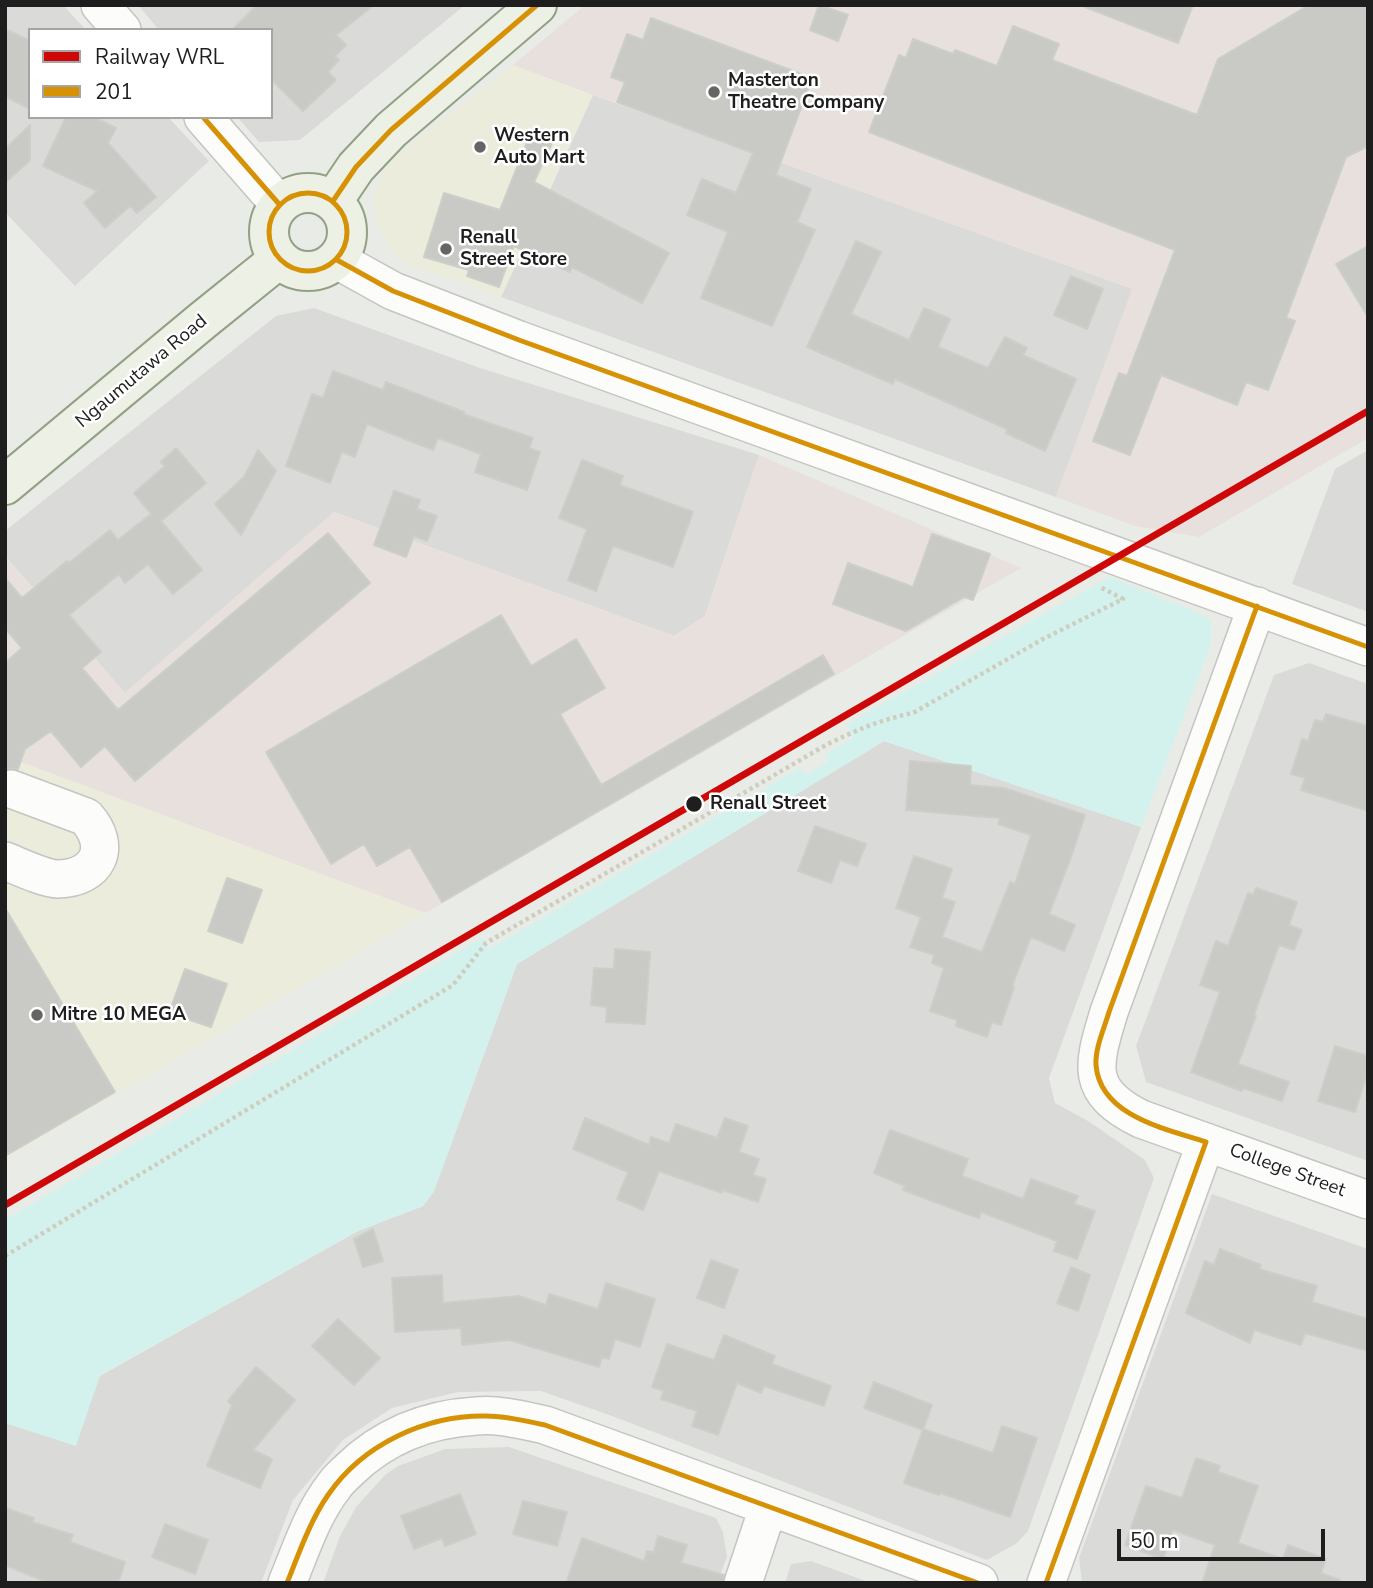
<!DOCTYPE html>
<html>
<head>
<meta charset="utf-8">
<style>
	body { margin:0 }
	#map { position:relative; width:1373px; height:1588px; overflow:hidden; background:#e9ece6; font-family:"Nunito Sans",sans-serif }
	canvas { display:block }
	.frame { position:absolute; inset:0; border:7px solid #1e1e1e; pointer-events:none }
	.legend { position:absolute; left:28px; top:28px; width:245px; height:91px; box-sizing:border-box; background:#fff; border:2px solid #a5a5a5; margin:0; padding:9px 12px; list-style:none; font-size:21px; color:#1e1e1e }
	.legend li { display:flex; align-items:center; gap:14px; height:35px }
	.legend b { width:35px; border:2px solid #a5a5a5 }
	.scale { position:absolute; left:1117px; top:1529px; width:208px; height:32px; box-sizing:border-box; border:4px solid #1e1e1e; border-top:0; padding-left:9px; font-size:21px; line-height:24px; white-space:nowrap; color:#1e1e1e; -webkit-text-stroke:5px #fff; paint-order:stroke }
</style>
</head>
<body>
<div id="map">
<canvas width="1373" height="1588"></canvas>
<div class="frame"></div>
<ul class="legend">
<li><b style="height:9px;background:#ce0808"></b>Railway WRL</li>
<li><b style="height:9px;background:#d69204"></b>201</li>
</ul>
<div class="scale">50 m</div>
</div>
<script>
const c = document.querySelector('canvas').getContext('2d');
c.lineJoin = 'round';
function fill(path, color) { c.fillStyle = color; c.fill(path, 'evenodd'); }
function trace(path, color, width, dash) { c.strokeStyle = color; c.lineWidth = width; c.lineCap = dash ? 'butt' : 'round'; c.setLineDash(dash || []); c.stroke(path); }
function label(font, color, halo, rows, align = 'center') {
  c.font = font + ' "Nunito Sans",sans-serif'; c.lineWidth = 5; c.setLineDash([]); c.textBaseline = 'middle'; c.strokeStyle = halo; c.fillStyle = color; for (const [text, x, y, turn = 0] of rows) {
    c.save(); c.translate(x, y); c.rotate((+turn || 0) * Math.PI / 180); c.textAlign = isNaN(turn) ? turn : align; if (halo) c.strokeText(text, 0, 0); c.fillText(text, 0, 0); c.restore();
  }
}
const residential = new Path2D(`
	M 5,5 L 63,5 L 86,30 L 30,30 L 30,117 L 168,117 L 209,161 L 75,286 L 5,212 Z
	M 138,5 L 465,5 L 300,140 L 259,142 L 237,117 L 271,117 L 271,30 L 159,30 Z
	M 593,95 L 1133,289 L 1056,497 L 501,297 Z
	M 314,308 L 480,368 L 759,455 L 705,616 L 674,636 L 334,512 L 125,693 L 5,556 L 5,531 L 276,316 Z
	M 1368,450 L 1368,612 L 1292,584 L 1335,469 Z
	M 1309,663 L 1368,684 L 1368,1161 L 1146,1082 L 1136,1046 L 1274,675 Z
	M 884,741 L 1141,827 L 1049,1078 L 1055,1103 L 1088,1121 L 1145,1160 L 1154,1178 L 1028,1531 L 1017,1543 L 987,1560 L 612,1416 L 541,1391 L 458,1392 L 392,1408 L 343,1440 L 293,1500 L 261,1583 L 5,1583 L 5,1423 L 75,1445 L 100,1376 L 358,1231 L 423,1206 L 434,1191 L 517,964 Z
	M 1212,1194 L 1368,1249 L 1368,1583 L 1082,1583 L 1079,1558 Z
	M 509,1447 L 716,1518 L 723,1532 L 727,1557 L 717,1583 L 323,1583 L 340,1536 L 356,1507 L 385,1475 L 398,1466 L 445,1449 Z
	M 811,1561 L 871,1583 L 785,1583 L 791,1564 Z`);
const commercial = new Path2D(`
	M 513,65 L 593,95 L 501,297 L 406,263 L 388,247 L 375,219 L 374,198 L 389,162 Z
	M 5,756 L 426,913 L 5,1159 Z`);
const industrial = new Path2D(`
	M 585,5 L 1368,5 L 1368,438 L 1199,537 L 1135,526 L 1056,497 L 1132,289 L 593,95 L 513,65 Z
	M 759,455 L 1021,568 L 426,913 L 5,756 L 5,556 L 125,693 L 334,512 L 674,636 L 705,616 Z`);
const park = new Path2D(`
	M 1110,577 L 1198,613 L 1211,621 L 1211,645 L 1141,827 L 884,741 L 517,964 L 434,1191 L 423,1206 L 358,1231 L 100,1375 L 76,1446 L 5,1423 L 5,1220 L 483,937 L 489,949 L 800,768 L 805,775 L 829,761 L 825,754 L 853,738 L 847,724 Z`);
const building = new Path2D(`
	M 257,5 L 374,5 L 336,35 L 346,45 L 335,56 L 339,60 L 328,72 L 336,80 L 303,111 L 271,79 L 271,30 L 232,30 Z
	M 819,5 L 848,15 L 838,41 L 810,30 Z
	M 1085,5 L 1193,5 L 1178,43 L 1085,7 Z
	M 1309,5 L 1368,5 L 1368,146 L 1346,157 L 1286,318 L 1295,321 L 1268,390 L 1246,382 L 1237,405 L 1161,375 L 1130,455 L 1093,441 L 1119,373 L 1127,376 L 1175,250 L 869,132 L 899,55 L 906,58 L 913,39 L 953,54 L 955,50 L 997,66 L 1013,26 L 1059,44 L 1052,60 L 1197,115 L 1218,59 Z
	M 651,18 L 812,78 L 776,175 L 811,189 L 797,222 L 815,230 L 772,326 L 701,298 L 728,232 L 687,215 L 702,179 L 736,193 L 753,153 L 617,102 L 625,82 L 611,77 L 627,34 L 643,40 Z
	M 5,29 L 30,41 L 30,109 L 5,96 Z
	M 66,117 L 93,117 L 116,128 L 108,143 L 156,197 L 137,213 L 130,206 L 105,228 L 84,203 L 97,191 L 43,166 Z
	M 30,125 L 30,160 L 5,183 L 5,149 Z
	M 531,132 L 553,141 L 534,182 L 669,253 L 642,303 L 572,267 L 570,272 L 514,246 L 499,287 L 467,276 L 469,270 L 424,257 L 444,193 L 500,210 Z
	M 856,241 L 881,252 L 851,314 L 909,340 L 924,308 L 950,319 L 938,347 L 988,368 L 1005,337 L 1027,348 L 1023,355 L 1076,379 L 1045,451 L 1006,433 L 1007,429 L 895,379 L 893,384 L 807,347 Z
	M 1368,246 L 1368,317 L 1336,264 Z
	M 1071,276 L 1103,289 L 1087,329 L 1054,315 Z
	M 333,371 L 383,390 L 386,382 L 464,412 L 463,414 L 533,438 L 529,448 L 540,452 L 527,490 L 475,472 L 481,454 L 438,438 L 433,450 L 367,424 L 355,457 L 342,452 L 330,483 L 286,466 L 312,394 L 323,398 Z
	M 176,448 L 206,483 L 161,521 L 202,570 L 173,594 L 148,564 L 125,583 L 119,574 L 69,615 L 101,652 L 82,668 L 118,710 L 328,533 L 370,583 L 135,781 L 105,746 L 81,767 L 51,731 L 25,749 L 18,769 L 5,769 L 5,663 L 22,648 L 5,628 L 5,578 L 22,598 L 67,561 L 69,563 L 110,530 L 118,540 L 151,514 L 134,493 L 165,466 L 161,462 Z
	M 258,450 L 276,471 L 241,535 L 215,504 L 244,477 Z
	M 582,460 L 623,476 L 620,485 L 693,512 L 673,567 L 613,546 L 596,591 L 568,580 L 587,529 L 559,518 Z
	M 394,491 L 420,500 L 417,509 L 437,516 L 427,541 L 414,536 L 406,557 L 374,545 Z
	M 932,534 L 990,554 L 973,600 L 964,597 L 906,631 L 833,604 L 848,563 L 913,587 Z
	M 501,615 L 531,666 L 576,639 L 605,688 L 560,714 L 601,785 L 823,655 L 834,674 L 442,902 L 410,847 L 377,866 L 364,844 L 331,864 L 266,752 Z
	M 1326,714 L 1368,726 L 1368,811 L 1301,790 L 1305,778 L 1291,774 L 1302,739 L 1308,741 L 1315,720 L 1323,722 Z
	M 910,761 L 971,766 L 970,785 L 1004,788 L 1085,815 L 1070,860 L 1049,914 L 1075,925 L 1064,951 L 1031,937 L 1012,986 L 1014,987 L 1001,1025 L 992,1022 L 987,1037 L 956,1026 L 957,1020 L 930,1011 L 944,968 L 932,963 L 934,955 L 910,947 L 921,917 L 896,908 L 914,856 L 952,869 L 942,898 L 955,902 L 942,937 L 982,952 L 1010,882 L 1015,884 L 1031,835 L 998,824 L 1000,818 L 906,810 Z
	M 815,826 L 866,844 L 857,866 L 840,860 L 831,883 L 798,871 Z
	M 227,878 L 262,890 L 242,943 L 208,931 Z
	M 1256,888 L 1297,902 L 1289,925 L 1302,930 L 1294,950 L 1279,945 L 1254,1015 L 1256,1016 L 1238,1064 L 1289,1082 L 1282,1101 L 1243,1088 L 1242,1091 L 1191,1072 L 1220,992 L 1200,985 L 1216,941 L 1228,946 L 1248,893 L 1253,895 Z
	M 5,908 L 115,1092 L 5,1156 Z
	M 615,949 L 650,952 L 645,1024 L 606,1022 L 607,1007 L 591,1005 L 594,968 L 614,969 Z
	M 185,969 L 227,984 L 211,1027 L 169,1013 Z
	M 1335,1046 L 1368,1056 L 1368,1071 L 1355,1112 L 1318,1101 Z
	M 585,1118 L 649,1145 L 651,1137 L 669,1143 L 676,1124 L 717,1138 L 725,1118 L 748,1126 L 739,1152 L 759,1159 L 753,1175 L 766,1179 L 758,1202 L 722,1190 L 722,1193 L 659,1171 L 643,1210 L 617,1199 L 628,1172 L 573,1149 Z
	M 890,1130 L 968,1159 L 962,1176 L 1023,1199 L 1031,1179 L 1078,1196 L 1074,1204 L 1095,1211 L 1077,1259 L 1054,1251 L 1057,1241 L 981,1212 L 979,1218 L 964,1213 L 903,1190 L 905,1186 L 874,1173 Z
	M 373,1229 L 383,1261 L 363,1267 L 354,1239 Z
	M 1220,1249 L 1261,1265 L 1259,1269 L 1317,1286 L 1312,1302 L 1368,1319 L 1368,1351 L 1305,1333 L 1301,1345 L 1254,1330 L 1250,1343 L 1186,1313 L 1205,1261 L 1214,1265 Z
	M 711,1260 L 738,1270 L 724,1308 L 697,1298 Z
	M 1071,1267 L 1090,1275 L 1078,1311 L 1057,1303 Z
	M 442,1275 L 443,1303 L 519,1296 L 546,1305 L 549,1294 L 598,1309 L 606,1283 L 655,1299 L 640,1347 L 615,1339 L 609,1359 L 602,1357 L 599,1367 L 509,1340 L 462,1345 L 461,1328 L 395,1332 L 392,1278 Z
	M 338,1319 L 380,1358 L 354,1385 L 312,1346 Z
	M 724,1335 L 775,1356 L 772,1364 L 831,1386 L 824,1406 L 764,1386 L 761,1393 L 737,1383 L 718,1435 L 692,1426 L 697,1411 L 661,1399 L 664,1391 L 652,1387 L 667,1344 L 714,1360 Z
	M 256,1367 L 295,1400 L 253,1450 L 272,1459 L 260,1488 L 207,1466 L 232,1405 L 228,1401 Z
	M 874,1382 L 932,1405 L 923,1430 L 864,1408 Z
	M 1002,1426 L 1037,1438 L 1010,1517 L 940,1493 L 939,1495 L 904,1483 L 923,1429 L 993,1453 Z
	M 1196,1458 L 1220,1466 L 1218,1472 L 1258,1486 L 1238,1543 L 1283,1559 L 1288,1545 L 1326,1559 L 1321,1573 L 1340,1580 L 1340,1583 L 1202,1583 L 1215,1545 L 1173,1530 L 1163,1559 L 1125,1545 L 1146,1486 L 1182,1498 Z
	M 460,1494 L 476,1534 L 445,1546 L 442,1538 L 414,1549 L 401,1516 Z
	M 523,1501 L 567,1512 L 557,1546 L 513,1534 Z
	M 5,1508 L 34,1518 L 32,1522 L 73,1535 L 70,1542 L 125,1562 L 118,1583 L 49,1583 L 5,1565 Z
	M 165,1524 L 208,1540 L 195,1574 L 152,1557 Z
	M 658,1536 L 687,1545 L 681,1563 L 724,1575 L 723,1583 L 566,1583 L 582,1538 L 644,1561 L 647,1551 L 654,1552 Z`);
const path = new Path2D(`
	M 5,1256 L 453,985 L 486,943 L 826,745 C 854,731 882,719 913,713 L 1043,639 L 1123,599 L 1100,587`);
const minor = new Path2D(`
	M 100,5 L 122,30
	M 203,117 L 279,204
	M 337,260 L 393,291 L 519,340 L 1368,647
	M 1257,606 L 1109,1012 C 1093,1065 1084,1091 1141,1119 L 1368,1200
	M 5,861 C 18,866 45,879 58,879 C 98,878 113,847 86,817 L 11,789
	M 287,1583 C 301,1550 312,1514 334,1486 C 338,1480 344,1475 349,1470 C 384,1436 427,1419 476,1416 C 499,1414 522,1420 545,1425 L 979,1583
	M 743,1583 L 768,1508
	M 1046,1583 L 1206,1142`);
const major = new Path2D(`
	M269 232a39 39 0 1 1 78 0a39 39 0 1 1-78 0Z
	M 333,201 L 356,167 L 391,130 L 537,5
	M 5,485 L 202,321 L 279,259`);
const bus1 = new Path2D(`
	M 203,117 L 279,204
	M269 232a39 39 0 1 1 78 0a39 39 0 1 1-78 0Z
	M 333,201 L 356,167 L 391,130 L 537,5
	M 337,260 L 393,291 L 519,340 L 1368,647
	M 287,1583 C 299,1553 310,1521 328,1495 C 363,1444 426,1415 486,1416 C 506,1416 526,1421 545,1425 L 978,1583
	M 1046,1583 L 1206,1142 C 1166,1129 1100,1116 1096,1065 C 1095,1048 1104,1029 1109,1012 L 1257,606`);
const rail1 = new Path2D(`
	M 5,1205 L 1368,411`);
const markers = [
	[714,92,7,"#656664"],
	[480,147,7,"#656664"],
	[446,249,7,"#656664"],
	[694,804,9,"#1e1e1e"],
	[37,1015,7,"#656664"]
];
const poiNames = [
	["Masterton",728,81],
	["Theatre Company",728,103],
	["Western",494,136],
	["Auto Mart",494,158],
	["Renall",460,238],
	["Street Store",460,260],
	["Mitre 10 MEGA",51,1015]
];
const streetNames = [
	["Ngaumutawa Road",142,372,-40],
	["College Street",1287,1171,20]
];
const stopNames = [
	["Renall Street",710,804]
];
fill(residential, '#dadbd8');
fill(commercial, '#ececdc');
fill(industrial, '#e8e0dd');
fill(park, '#d4f2ed');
fill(building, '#c9cac6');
trace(building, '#cccfc8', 2);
trace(minor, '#c4c5c2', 40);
trace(major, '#92a184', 42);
trace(path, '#cecec0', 4.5, [3.5, 3.5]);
trace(minor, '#fcfcfb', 37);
trace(major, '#ecf0e5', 38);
trace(bus1, '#d69204', 5);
trace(rail1, '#ce0808', 7);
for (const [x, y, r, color] of markers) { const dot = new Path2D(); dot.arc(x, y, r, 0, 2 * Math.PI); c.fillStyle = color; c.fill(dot); trace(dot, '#fff', 2.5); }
label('bold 19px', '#1e1e1e', '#fff', poiNames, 'left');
label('19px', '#1e1e1e', '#fff', streetNames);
label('bold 19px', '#1e1e1e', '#fff', stopNames, 'left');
</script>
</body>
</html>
